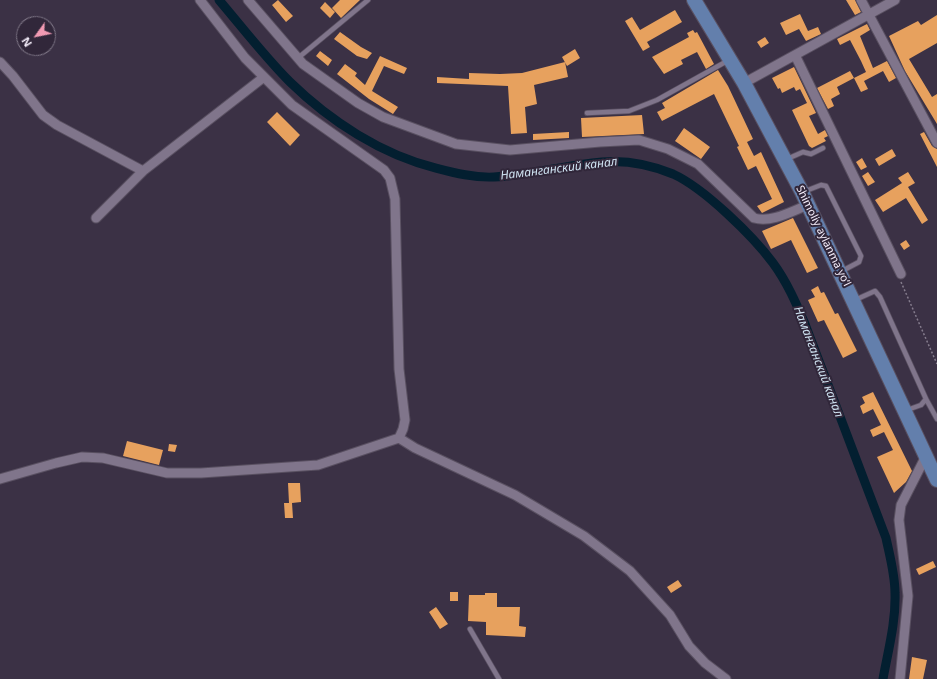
<!DOCTYPE html>
<html>
<head>
<meta charset="utf-8">
<style>
	body { margin:0 }
	#map { position:relative; width:937px; height:679px; overflow:hidden; background:#3b3145; font-family:"Noto Sans",sans-serif }
	canvas { display:block }
	.north { position:absolute; left:16px; top:16px; width:40px; height:40px; box-sizing:border-box; background:#31273a; border:1px solid #7f7787; border-radius:50%; rotate:237deg; font-size:11px; font-weight:700; line-height:16px; text-align:center; color:#f5eefb }
	.north::after { content:''; display:block; margin:auto; width:14px; height:18px; background:#f19ab3; clip-path:polygon(50% 0,100% 100%,50% 72%,0 100%) }
</style>
</head>
<body>
<div id="map">
<canvas width="937" height="679"></canvas>
<div class="north">N</div>
</div>
<script>
const c = document.querySelector('canvas').getContext('2d');
c.lineJoin = 'round';
function trace(path, color, width, dash) { c.strokeStyle = color; c.lineWidth = width; c.lineCap = dash ? 'butt' : 'round'; c.setLineDash(dash || []); c.stroke(path); }
function fill(path, color) { c.fillStyle = color; c.fill(path, 'evenodd'); }
function label(font, color, halo, rows, align = 'center') {
  c.font = font + ' "Noto Sans",sans-serif'; c.lineWidth = 4; c.setLineDash([]); c.textBaseline = 'middle'; c.strokeStyle = halo; c.fillStyle = color; for (const [text, x, y, turn = 0] of rows) {
    c.save(); c.translate(x, y); c.rotate((+turn || 0) * Math.PI / 180); c.textAlign = isNaN(turn) ? turn : align; if (halo) c.strokeText(text, 0, 0); c.fillText(text, 0, 0); c.restore();
  }
}
const canal = new Path2D(`
	M 219,0 C 242,27 265,57 290,82 C 330,121 382,155 436,168 C 455,173 475,178 494,177 C 530,175 566,165 602,162 C 625,160 651,165 673,174 C 704,188 753,236 773,263 C 787,282 796,303 805,324 L 886,538 C 890,557 895,575 895,593 C 896,622 888,651 883,679`);
const building = new Path2D(`
	M 278,0 L 293,16 L 286,22 L 272,5 Z
	M 340,0 L 360,0 L 341,18 L 332,8 Z
	M 846,0 L 855,0 L 861,12 L 855,15 Z
	M 325,2 L 335,12 L 330,18 L 320,8 Z
	M 675,10 L 682,22 L 647,42 L 650,47 L 643,51 L 625,21 L 632,17 L 640,30 Z
	M 800,14 L 808,31 L 818,27 L 821,34 L 806,41 L 799,29 L 786,35 L 780,23 Z
	M 937,15 L 937,43 L 909,59 L 932,97 L 937,94 L 937,124 L 905,71 L 889,36 L 918,21 L 921,25 Z
	M 867,24 L 870,30 L 860,36 L 873,68 L 887,61 L 896,78 L 889,82 L 883,71 L 864,81 L 868,89 L 861,92 L 854,78 L 866,72 L 861,61 L 850,40 L 840,45 L 837,39 Z
	M 693,30 L 695,33 L 697,32 L 714,64 L 706,69 L 697,52 L 681,60 L 683,64 L 664,74 L 652,57 L 689,37 L 687,33 Z
	M 340,32 L 361,47 L 372,53 L 367,59 L 357,56 L 334,39 Z
	M 765,37 L 769,43 L 761,48 L 757,42 Z
	M 575,49 L 580,58 L 567,66 L 562,57 Z
	M 320,51 L 332,60 L 328,66 L 316,56 Z
	M 380,56 L 407,68 L 404,74 L 384,66 L 372,91 L 398,107 L 393,114 L 369,99 L 337,74 L 345,64 L 357,73 L 355,76 L 365,85 Z
	M 565,62 L 568,77 L 534,85 L 537,104 L 525,107 L 527,133 L 511,134 L 508,86 L 437,83 L 437,77 L 469,79 L 469,73 L 500,74 L 522,73 Z
	M 794,67 L 816,113 L 809,116 L 818,134 L 825,130 L 828,136 L 824,138 L 826,141 L 812,148 L 809,146 L 792,110 L 807,103 L 800,89 L 796,91 L 794,87 L 782,93 L 780,88 L 778,89 L 772,78 Z
	M 718,70 L 728,86 L 753,139 L 747,142 L 754,156 L 761,152 L 784,202 L 762,213 L 757,206 L 772,199 L 756,166 L 748,170 L 737,147 L 739,146 L 714,94 L 662,121 L 657,112 L 665,108 L 662,103 Z
	M 850,71 L 854,78 L 837,87 L 840,94 L 831,99 L 834,106 L 828,109 L 817,88 Z
	M 277,112 L 300,135 L 290,146 L 267,122 Z
	M 642,115 L 644,134 L 582,137 L 581,118 Z
	M 684,128 L 710,147 L 701,159 L 675,141 Z
	M 569,132 L 569,138 L 533,140 L 533,134 Z
	M 924,132 L 932,146 L 937,149 L 937,167 L 920,134 Z
	M 892,149 L 896,156 L 879,166 L 875,159 Z
	M 862,158 L 867,167 L 861,170 L 856,162 Z
	M 868,172 L 875,182 L 868,186 L 862,176 Z
	M 908,172 L 915,183 L 908,187 L 928,220 L 922,224 L 906,198 L 883,212 L 875,200 L 902,183 L 898,178 Z
	M 793,218 L 818,268 L 807,273 L 791,240 L 771,249 L 762,231 Z
	M 906,240 L 910,246 L 904,250 L 900,244 Z
	M 818,286 L 821,293 L 824,292 L 835,314 L 838,313 L 857,351 L 843,358 L 824,320 L 818,322 L 808,300 L 815,297 L 811,290 Z
	M 873,392 L 912,471 L 906,482 L 894,493 L 877,457 L 893,450 L 884,432 L 873,437 L 870,430 L 881,425 L 873,409 L 863,414 L 860,406 L 865,403 L 862,397 Z
	M 127,441 L 163,450 L 159,465 L 123,456 Z
	M 169,444 L 177,445 L 175,452 L 168,451 Z
	M 288,483 L 300,483 L 301,502 L 292,503 L 293,518 L 285,518 L 284,503 L 289,503 Z
	M 933,561 L 936,567 L 919,575 L 916,569 Z
	M 678,580 L 682,586 L 671,593 L 667,587 Z
	M 450,592 L 458,592 L 458,601 L 450,601 Z
	M 485,593 L 497,593 L 497,607 L 520,607 L 519,626 L 526,627 L 525,637 L 486,635 L 486,622 L 468,621 L 469,595 L 485,595 Z
	M 436,607 L 448,624 L 440,629 L 429,612 Z
	M 912,657 L 927,660 L 923,679 L 909,679 Z`);
const path = new Path2D(`
	M 901,282 L 937,364`);
const lane = new Path2D(`
	M 298,58 L 368,0
	M 587,113 L 629,111 L 657,100 L 729,60
	M 787,159 L 803,152 L 811,154 L 823,148
	M 803,192 L 821,185 L 826,186 L 861,256 L 859,262 L 842,271
	M 855,300 L 875,291 L 880,297 L 926,399 L 921,405 L 907,410
	M 926,399 L 937,419
	M 470,629 L 499,679`);
const street = new Path2D(`
	M 248,0 L 303,64 L 358,103 L 383,117 L 456,144 L 510,150 L 600,142 L 639,140 L 668,149 L 698,164 L 754,218 C 772,223 792,211 808,205
	M 861,0 L 937,143
	M 795,55 L 901,274
	M 0,62 L 13,76 L 43,115 L 57,125 L 143,171 L 264,77
	M 744,83 L 895,0
	M 96,218 L 143,171
	M 399,438 L 415,448 L 515,495 L 584,536 L 630,571 L 670,615 L 689,646 L 705,663 L 726,679
	M 0,479 L 56,463 L 82,457 L 103,458 L 167,473 L 201,473 L 318,465 L 399,438 L 403,429 L 405,420 L 399,369 L 395,199 L 390,178 L 384,170 L 292,105 L 245,58 L 200,0
	M 900,679 L 908,596 L 899,520 L 901,505 L 926,456`);
const primary = new Path2D(`
	M 694,0 L 744,83 L 802,192 L 937,480`);
const streetNames = [
	["Shimoliy aylanma yoʻl",823,236,64]
];
const waterNames = [
	["Наманганский канал",559,169,-7],
	["Наманганский канал",818,362,69]
];
trace(canal, '#031f30', 9);
fill(building, '#e7a15e');
trace(lane, '#595061', 6);
trace(street, '#595061', 11);
trace(primary, '#595061', 16);
trace(path, '#857c8d', 1.5, [2, 2]);
trace(lane, '#80758b', 4.5);
trace(street, '#80758b', 9);
trace(primary, '#637fac', 14);
label('11px', '#f5eefb', '#31273a', streetNames);
label('italic 12px', '#d0e4f3', '#31273a', waterNames);
</script>
</body>
</html>
